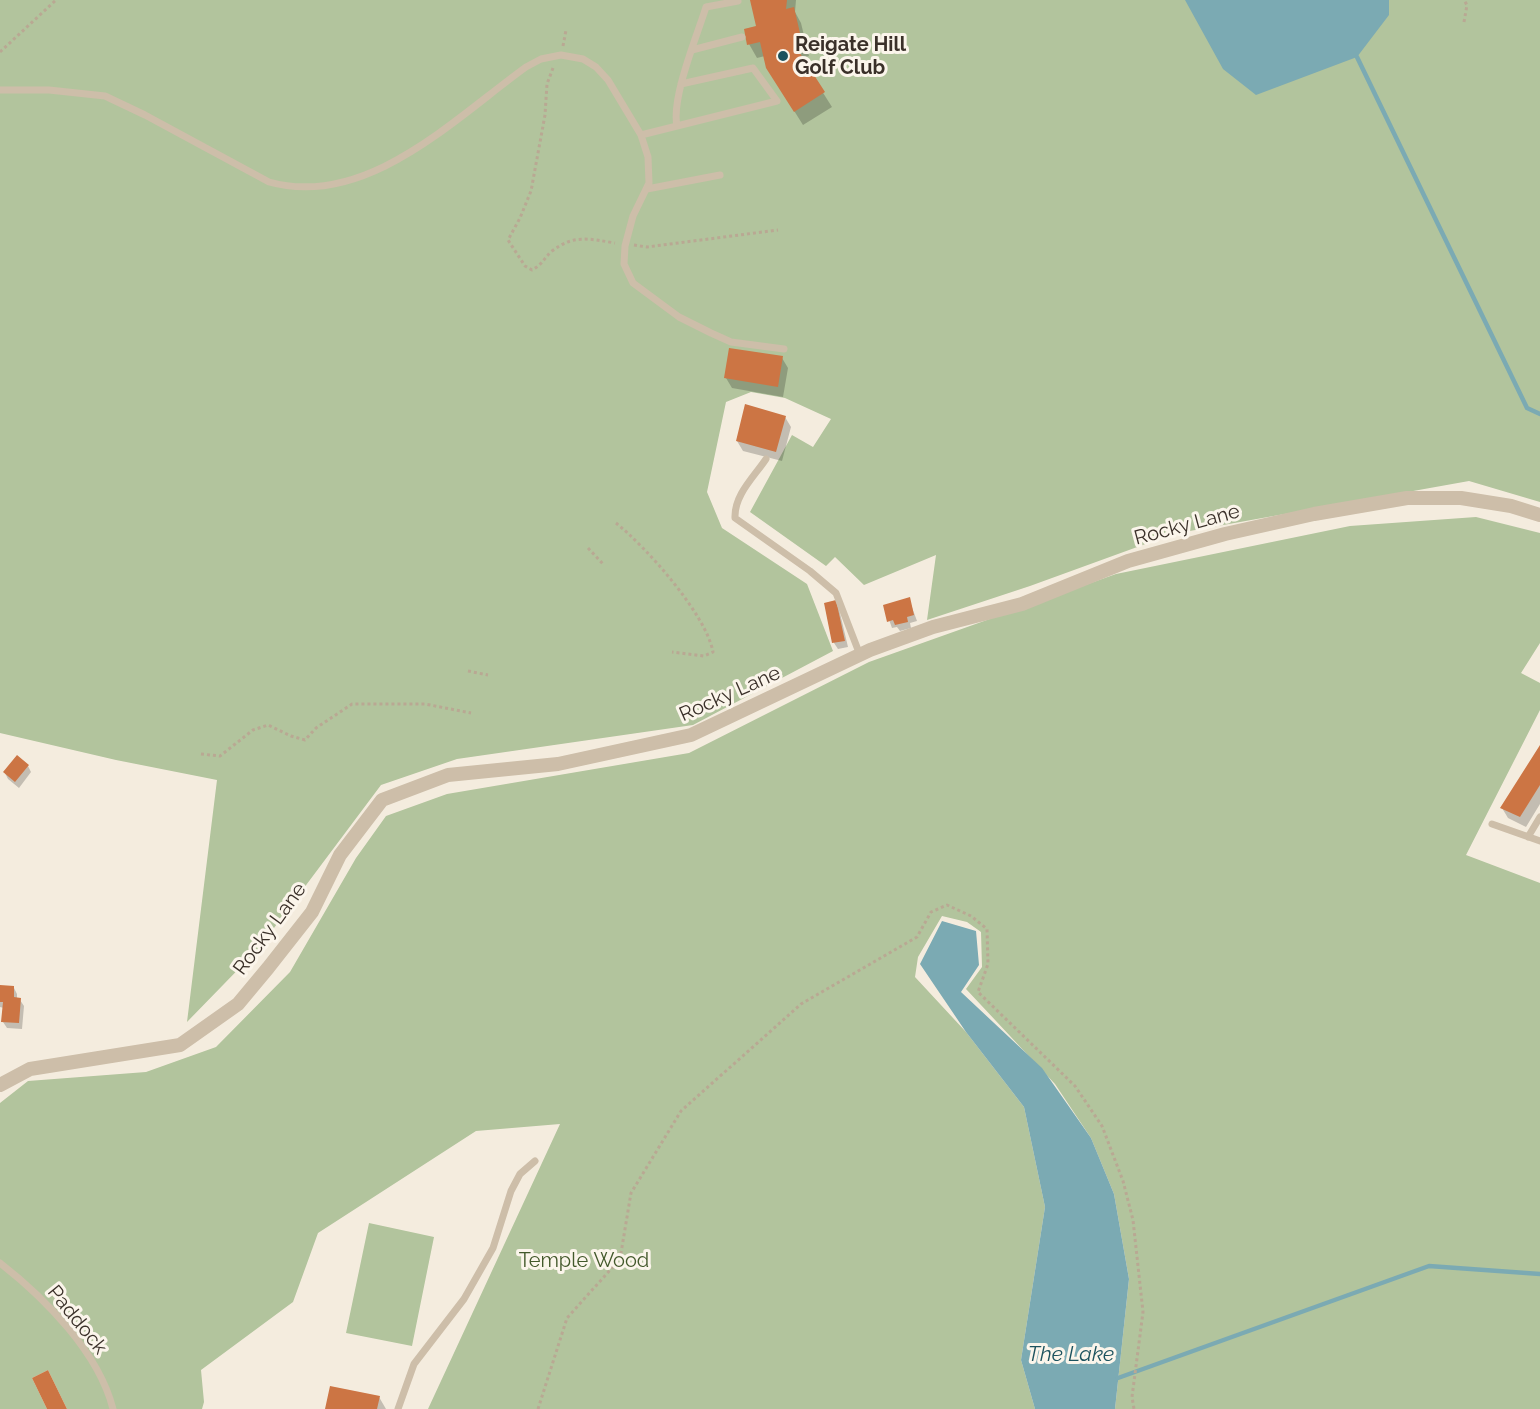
<!DOCTYPE html>
<html>
<head>
<meta charset="utf-8">
<style>
	body { margin:0 }
	canvas { display:block; background:#f4ecde }
</style>
</head>
<body>
<canvas width="1540" height="1409"></canvas>
<script>
const c = document.querySelector('canvas').getContext('2d');
c.lineJoin = 'round';
function fill(path, color) { c.fillStyle = color; c.fill(path, 'evenodd'); }
function trace(path, color, width, dash) { c.strokeStyle = color; c.lineWidth = width; c.lineCap = dash ? 'butt' : 'round'; c.setLineDash(dash || []); c.stroke(path); }
function label(font, color, halo, rows, align = 'center') {
  c.font = font + ' Raleway,sans-serif'; c.lineWidth = 6; c.setLineDash([]); c.textBaseline = 'middle'; c.strokeStyle = halo; c.fillStyle = color; for (const [text, x, y, turn = 0] of rows) {
    c.save(); c.translate(x, y); c.rotate((+turn || 0) * Math.PI / 180); c.textAlign = isNaN(turn) ? turn : align; if (halo) c.strokeText(text, 0, 0); c.fillText(text, 0, 0); c.restore();
  }
}
const green = new Path2D(`
	M 0,0 L 1540,0 L 1540,502 L 1469,481 L 1173,534 L 1030,586 L 927,620 L 936,555 L 864,585 L 835,557 L 826,566 L 750,512 L 792,435 L 813,447 L 831,419 L 785,398 L 751,392 L 726,402 L 707,492 L 722,528 L 807,584 L 833,651 L 693,725 L 457,759 L 381,785 L 259,948 L 187,1022 L 217,780 L 116,760 L 0,733 Z
	M 1476,517 L 1540,533 L 1540,643 L 1521,673 L 1540,683 L 1540,710 L 1466,855 L 1540,883 L 1540,1409 L 1115,1409 L 1129,1279 L 1114,1194 L 1091,1138 L 1055,1084 L 966,989 L 982,967 L 981,932 L 967,922 L 942,916 L 918,957 L 915,977 L 966,1032 L 1024,1107 L 1045,1207 L 1021,1360 L 1035,1409 L 428,1409 L 560,1124 L 476,1131 L 318,1233 L 293,1302 L 201,1370 L 204,1402 L 202,1409 L 67,1409 L 48,1370 L 32,1378 L 47,1409 L 0,1409 L 0,1103 L 28,1081 L 146,1072 L 216,1047 L 290,972 L 356,858 L 386,816 L 447,794 L 689,753 L 869,662 L 1116,574 L 1350,526 Z
	M 369,1223 L 434,1237 L 412,1346 L 346,1333 Z`);
const water = new Path2D(`
	M 1185,0 L 1389,0 L 1389,15 L 1357,57 L 1256,95 L 1223,69 Z
	M 942,921 L 976,931 L 979,965 L 961,992 L 1042,1068 L 1091,1138 L 1114,1194 L 1129,1279 L 1115,1409 L 1035,1409 L 1021,1360 L 1045,1207 L 1024,1107 L 966,1032 L 920,964 Z`);
const shadow = new Path2D(`
	M 751,0 L 796,0 L 795,12 L 801,23 L 809,56 L 801,58 L 832,107 L 803,125 L 776,82 L 765,56 L 757,58 L 749,44 L 758,27 Z
	M 782,358 L 788,368 L 783,397 L 732,388 L 726,378 Z
	M 785,417 L 791,427 L 782,461 L 743,451 L 737,441 Z
	M 909,599 L 917,621 L 910,623 L 911,628 L 900,631 L 897,627 L 892,628 L 884,606 Z
	M 836,602 L 839,609 L 848,647 L 838,649 L 834,643 L 826,604 Z
	M 1540,748 L 1540,804 L 1526,827 L 1508,818 L 1502,808 Z
	M 28,766 L 31,772 L 19,788 L 8,779 L 5,773 Z
	M 0,987 L 14,988 L 17,994 L 17,999 L 20,1000 L 24,1006 L 22,1029 L 7,1028 L 3,1022 L 4,1008 L 0,1007 Z
	M 379,1397 L 386,1409 L 327,1409 Z`);
const stream = new Path2D(`
	M 1357,57 L 1527,408 L 1540,414
	M 1118,1378 L 1429,1266 L 1540,1274`);
const building = new Path2D(`
	M 750,0 L 787,0 L 786,9 L 794,7 L 802,42 L 794,44 L 825,92 L 794,112 L 766,68 L 760,42 L 747,45 L 744,29 L 756,26 Z
	M 729,348 L 783,356 L 778,387 L 724,378 Z
	M 745,404 L 786,416 L 776,452 L 736,441 Z
	M 910,597 L 914,615 L 907,617 L 908,622 L 895,625 L 893,620 L 887,622 L 883,605 Z
	M 836,600 L 845,641 L 832,643 L 824,603 Z
	M 1540,745 L 1540,785 L 1520,817 L 1500,808 Z
	M 17,755 L 29,765 L 15,782 L 3,772 Z
	M 0,985 L 14,986 L 14,997 L 21,998 L 19,1023 L 1,1022 L 3,1002 L 0,1002 Z
	M 48,1370 L 67,1409 L 47,1409 L 32,1378 Z
	M 330,1386 L 380,1396 L 377,1409 L 325,1409 Z`);
const path = new Path2D(`
	M 1464,22 L 1467,5 L 1464,0
	M 563,46 L 566,30
	M 0,52 L 56,0
	M 553,68 L 547,84 L 545,115 L 531,191 L 520,218 L 508,240 L 525,266 L 532,270 C 543,264 544,258 552,251 C 574,234 590,239 615,243
	M 634,245 L 647,247 L 778,230
	M 616,523 C 646,547 706,614 713,652 L 704,656 L 672,652
	M 588,548 L 603,564
	M 468,671 L 488,675
	M 201,754 L 220,756 L 253,730 L 268,725 L 291,736 L 305,740 L 316,728 L 352,704 L 425,704 L 471,713
	M 538,1409 L 567,1318 L 620,1259 L 631,1193 L 681,1111 L 801,1004 L 917,937 L 931,912 L 947,905 L 971,916 L 987,929 L 988,964 L 978,992 L 1075,1086 L 1102,1126 L 1123,1181 L 1133,1220 L 1143,1312 L 1132,1397 L 1134,1409`);
const service = new Path2D(`
	M 692,50 L 742,37
	M 0,90 L 49,90 L 105,96 L 145,115 L 269,182 C 366,209 454,119 526,67 L 541,59 L 561,55 L 583,59 L 596,67 L 608,80 L 641,135 L 648,157 L 649,183 L 633,216 L 625,246 L 624,264 L 633,283 L 679,317 L 711,333 L 731,342 L 784,349
	M 677,126 C 671,98 697,36 706,7 L 738,1
	M 641,135 L 777,101 L 753,68 L 681,84
	M 647,189 L 720,175
	M 766,459 C 754,477 734,495 735,518 L 810,571 L 836,593 L 860,655
	M 1492,824 L 1540,841
	M 1528,837 L 1540,817
	M 0,1263 C 45,1298 99,1353 113,1409
	M 398,1409 L 414,1364 L 464,1299 L 493,1248 L 511,1191 L 520,1174 L 535,1161`);
const minor = new Path2D(`
	M 0,1085 L 30,1069 L 180,1045 L 238,1004 L 268,968 L 312,912 L 340,855 L 382,800 L 448,775 L 558,764 L 691,735 L 870,650 L 933,627 L 1022,604 L 1128,561 L 1225,534 L 1314,514 L 1407,498 L 1461,498 L 1511,506 L 1540,515`);
const markers = [
	[783,56,6,"#1c525e"]
];
const poiNames = [
	["Reigate Hill",795,45],
	["Golf Club",795,68]
];
const streetNames = [
	["Rocky Lane",1187,525,-15],
	["Rocky Lane",730,694,-24],
	["Rocky Lane",270,929,-54],
	["Paddock",77,1320,51]
];
const parkNames = [
	["Temple Wood",584,1261]
];
const waterNames = [
	["The Lake",1071,1355]
];
fill(green, '#b2c49d');
fill(water, '#7baab3');
fill(shadow, '#0003');
trace(stream, '#7baab3', 4.5);
fill(building, '#cc7544');
trace(path, '#b9a893', 3, [3, 3]);
trace(service, '#cdbea9', 7);
trace(minor, '#cdbea9', 14);
for (const [x, y, r, color] of markers) { const dot = new Path2D(); dot.arc(x, y, r, 0, 2 * Math.PI); c.fillStyle = color; c.fill(dot); trace(dot, '#fbf5eb', 2); }
label('bold 20px', '#3a3029', '#fbf5eb', poiNames, 'left');
label('20px', '#3a3029', '#fbf5eb', streetNames);
label('20px', '#43592b', '#fbf5eb', parkNames);
label('italic 21px', '#1c525e', '#fbf5eb', waterNames);
</script>
</body>
</html>
